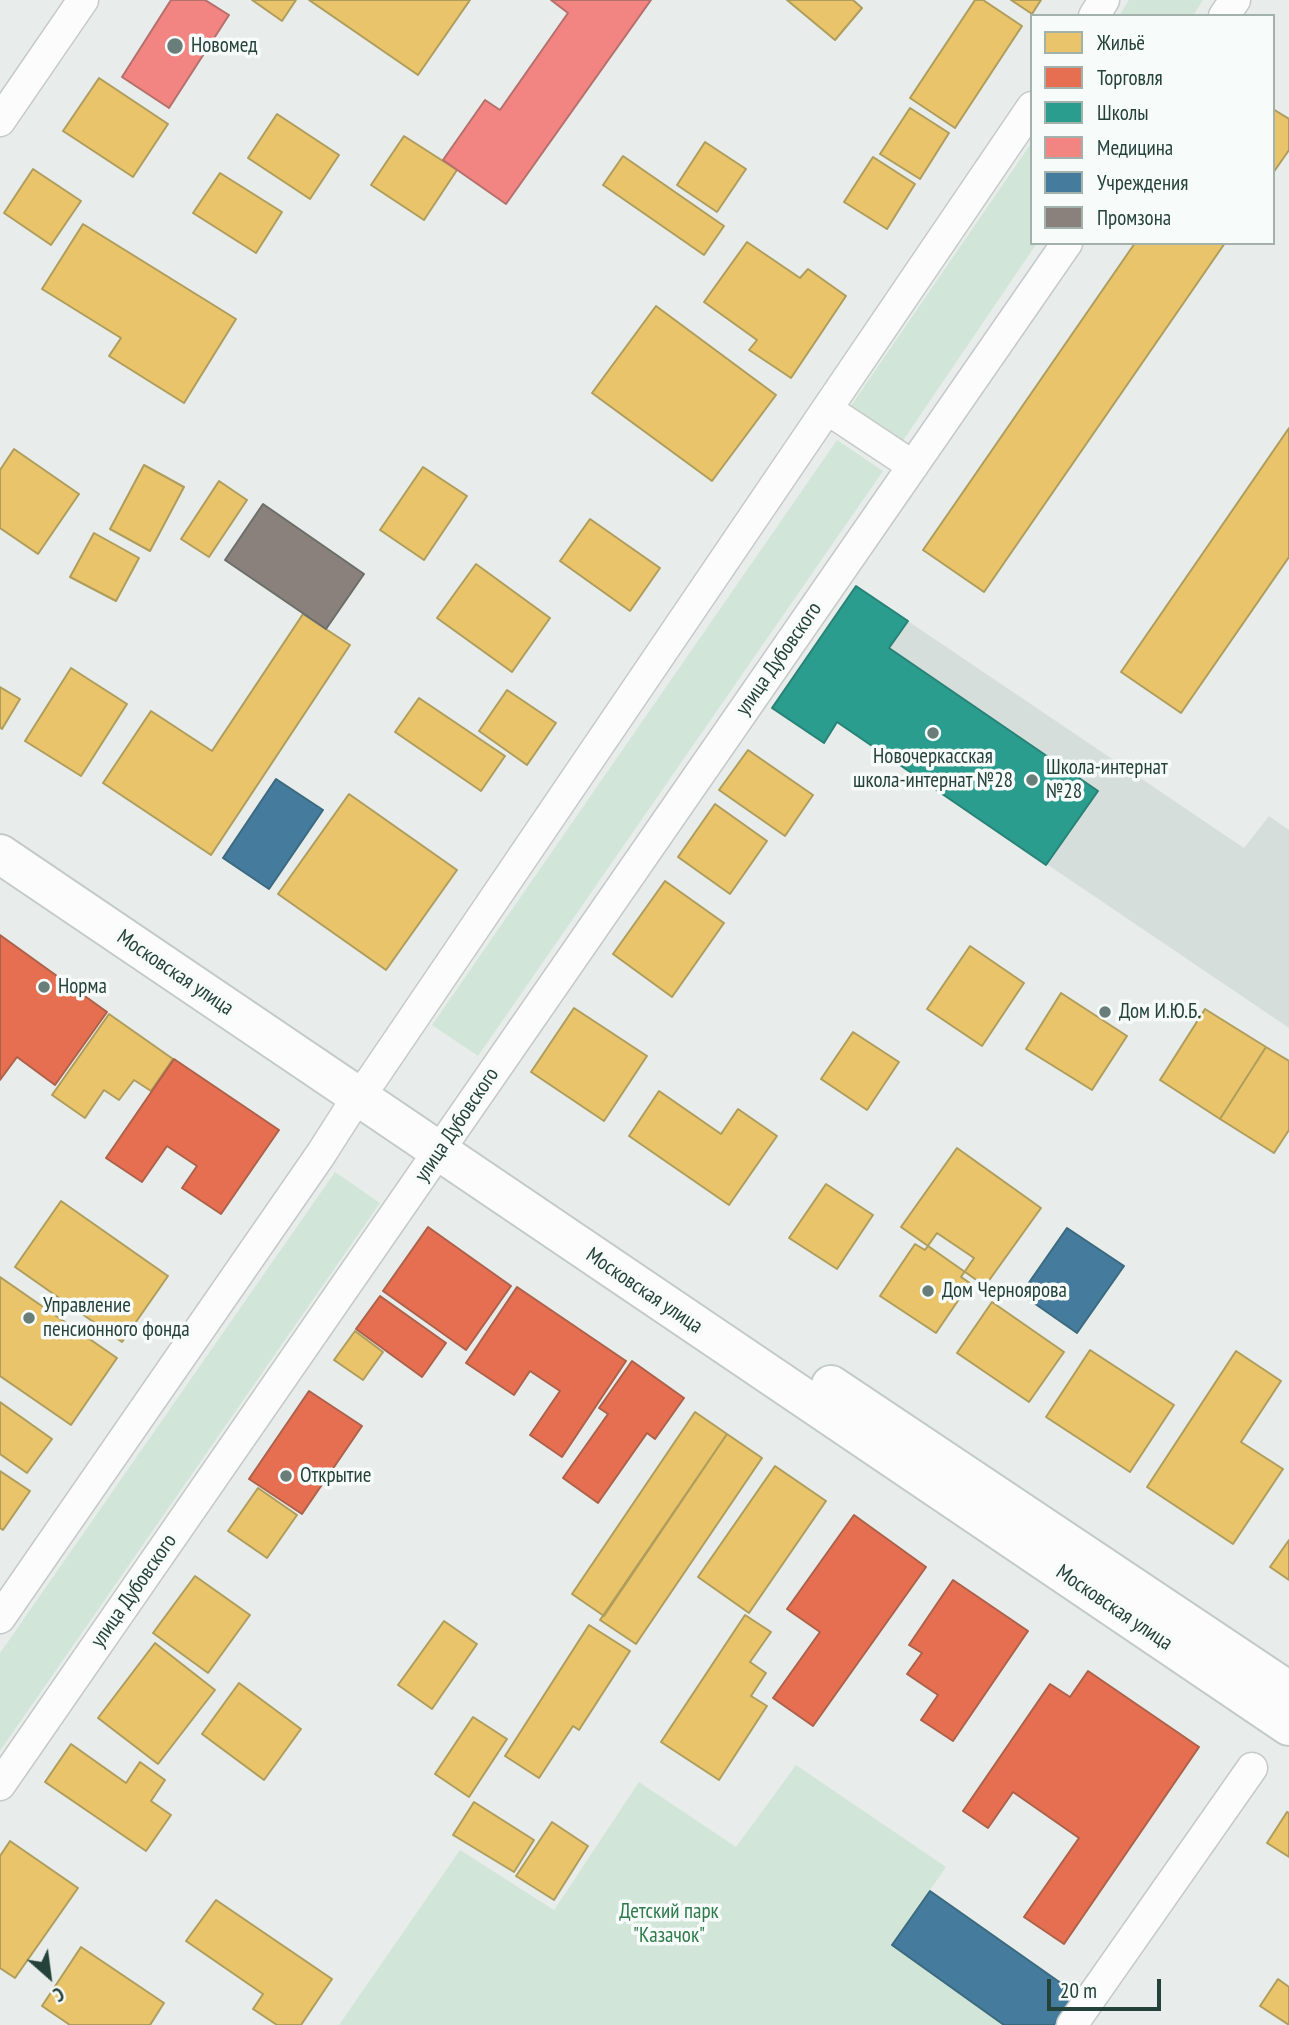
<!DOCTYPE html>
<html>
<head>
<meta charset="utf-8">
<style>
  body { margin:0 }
  #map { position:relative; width:1289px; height:2025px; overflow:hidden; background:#e8edeb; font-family:"PT Sans Narrow",sans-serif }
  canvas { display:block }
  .legend { position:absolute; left:1030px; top:14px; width:245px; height:231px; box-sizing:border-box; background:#f7fbf9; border:2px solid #a3b1ad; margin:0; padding:9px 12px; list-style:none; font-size:21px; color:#24423a }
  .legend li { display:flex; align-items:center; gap:14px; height:35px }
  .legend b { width:35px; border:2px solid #a3b1ad }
  .north { position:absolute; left:14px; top:1941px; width:70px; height:70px; -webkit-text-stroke:5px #f7fbf9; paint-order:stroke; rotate:152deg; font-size:19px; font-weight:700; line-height:28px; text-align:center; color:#24423a }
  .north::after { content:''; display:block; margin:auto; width:24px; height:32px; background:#24423a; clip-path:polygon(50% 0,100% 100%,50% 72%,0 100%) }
  .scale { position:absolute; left:1047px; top:1979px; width:114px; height:32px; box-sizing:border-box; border:4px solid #24423a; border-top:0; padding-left:9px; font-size:21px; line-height:24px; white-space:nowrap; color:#24423a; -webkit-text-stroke:5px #f7fbf9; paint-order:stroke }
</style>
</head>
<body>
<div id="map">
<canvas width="1289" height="2025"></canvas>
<ul class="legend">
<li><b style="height:19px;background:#e9c46a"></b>Жильё</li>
<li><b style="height:19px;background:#e76f51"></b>Торговля</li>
<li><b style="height:19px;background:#2a9d8f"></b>Школы</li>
<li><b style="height:19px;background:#f28482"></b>Медицина</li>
<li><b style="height:19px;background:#457b9d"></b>Учреждения</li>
<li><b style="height:19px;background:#8a817c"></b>Промзона</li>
</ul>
<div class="north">С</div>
<div class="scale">20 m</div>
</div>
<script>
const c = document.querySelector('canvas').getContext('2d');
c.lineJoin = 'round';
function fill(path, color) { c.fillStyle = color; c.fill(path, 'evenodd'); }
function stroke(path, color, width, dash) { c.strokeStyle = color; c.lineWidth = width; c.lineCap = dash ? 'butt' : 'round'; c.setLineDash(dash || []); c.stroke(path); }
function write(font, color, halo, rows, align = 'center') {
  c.font = font + ' "PT Sans Narrow",sans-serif'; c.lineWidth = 7; c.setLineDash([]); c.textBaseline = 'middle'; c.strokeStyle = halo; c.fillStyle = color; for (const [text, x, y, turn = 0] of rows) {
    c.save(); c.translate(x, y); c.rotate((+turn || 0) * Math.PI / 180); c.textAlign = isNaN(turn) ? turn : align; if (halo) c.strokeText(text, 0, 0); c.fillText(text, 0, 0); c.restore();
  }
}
fill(new Path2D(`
  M 856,586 L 1244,848 L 1269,816 L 1289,830 L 1289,1028 L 838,723 L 824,743 L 772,708 Z`), '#d6dedb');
fill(new Path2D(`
  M 1129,0 L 1203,0 L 1193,16 L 1119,16 Z
  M 1032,142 L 1032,243 L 1037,243 L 900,445 L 848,410 Z
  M 837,440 L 883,471 L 478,1056 L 432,1025 Z
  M 335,1172 L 380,1203 L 0,1751 L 0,1653 Z
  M 796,1765 L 946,1867 L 892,1945 L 1004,2025 L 339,2025 L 460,1850 L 554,1910 L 639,1782 L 736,1847 Z`), '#d1e6d8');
const homes = new Path2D(`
  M 252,0 L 296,0 L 282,21 Z
  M 309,0 L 470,0 L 418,75 Z
  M 787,0 L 853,0 L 862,8 L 835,40 Z
  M 975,0 L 983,0 L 1022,26 L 955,128 L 910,98 Z
  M 1011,0 L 1041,0 L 1032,14 Z
  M 99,78 L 168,124 L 133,177 L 63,131 Z
  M 910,108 L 949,133 L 920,179 L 880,154 Z
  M 1273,109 L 1289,119 L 1289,150 L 1273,173 Z
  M 277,114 L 339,155 L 310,199 L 248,158 Z
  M 404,136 L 457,170 L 424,220 L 371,185 Z
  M 705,142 L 746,169 L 717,212 L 677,185 Z
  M 623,156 L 724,226 L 704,255 L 603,185 Z
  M 873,157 L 915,184 L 887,229 L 844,202 Z
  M 33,169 L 81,201 L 51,245 L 4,213 Z
  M 220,173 L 282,212 L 256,253 L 193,213 Z
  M 83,224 L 236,319 L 184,403 L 109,356 L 121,338 L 42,289 Z
  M 747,242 L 800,278 L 808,269 L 846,296 L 791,378 L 749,350 L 757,340 L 704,302 Z
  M 1135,243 L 1225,243 L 984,592 L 923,550 Z
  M 656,306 L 776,395 L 712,481 L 592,393 Z
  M 1289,428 L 1289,557 L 1181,713 L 1121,672 Z
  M 14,449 L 79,494 L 38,554 L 0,528 L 0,470 Z
  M 144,465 L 184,487 L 150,551 L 110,529 Z
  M 423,467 L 467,496 L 424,560 L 380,530 Z
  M 219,481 L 247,500 L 209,557 L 181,539 Z
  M 590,519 L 660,568 L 630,611 L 560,561 Z
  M 94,533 L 139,558 L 116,601 L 70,577 Z
  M 476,564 L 550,618 L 512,672 L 437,618 Z
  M 303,614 L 350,645 L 211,855 L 103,783 L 151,711 L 212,751 Z
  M 71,668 L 127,704 L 81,776 L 25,741 Z
  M 0,687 L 20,699 L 2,729 L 0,727 Z
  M 507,690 L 556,723 L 527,765 L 479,731 Z
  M 419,698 L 505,756 L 481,791 L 395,732 Z
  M 748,750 L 813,795 L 785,836 L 719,790 Z
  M 349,794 L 457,870 L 386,970 L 278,894 Z
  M 715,804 L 767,841 L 730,894 L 678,857 Z
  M 665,881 L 724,923 L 672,997 L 613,954 Z
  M 970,946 L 1024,983 L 982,1046 L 927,1009 Z
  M 1061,993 L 1127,1036 L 1092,1090 L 1026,1049 Z
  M 574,1008 L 647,1056 L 604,1121 L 531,1072 Z
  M 1205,1009 L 1266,1047 L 1220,1119 L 1160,1080 Z
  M 109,1014 L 173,1059 L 151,1091 L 134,1080 L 119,1100 L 104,1090 L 85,1118 L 52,1095 Z
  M 853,1032 L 899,1062 L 867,1110 L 821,1079 Z
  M 1266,1047 L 1289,1061 L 1289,1130 L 1274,1153 L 1220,1119 Z
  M 659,1091 L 721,1134 L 738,1109 L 777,1136 L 729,1205 L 629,1136 Z
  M 957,1148 L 1041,1208 L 985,1286 L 901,1227 Z
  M 826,1184 L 873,1215 L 837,1269 L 789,1238 Z
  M 61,1201 L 168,1276 L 122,1342 L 15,1267 Z
  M 937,1233 L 974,1258 L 961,1277 L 970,1283 L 936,1333 L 880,1296 L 915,1244 L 925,1250 Z
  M 0,1277 L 117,1358 L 71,1425 L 0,1376 Z
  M 992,1302 L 1064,1352 L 1029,1402 L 957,1353 Z
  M 355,1331 L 383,1352 L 363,1380 L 334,1360 Z
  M 1090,1350 L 1174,1405 L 1130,1472 L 1046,1417 Z
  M 1236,1351 L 1281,1381 L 1241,1442 L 1283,1469 L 1233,1544 L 1147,1487 Z
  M 0,1402 L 52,1439 L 27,1473 L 0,1454 Z
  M 695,1412 L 727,1434 L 604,1616 L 572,1594 Z
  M 727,1434 L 762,1458 L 636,1644 L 600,1620 Z
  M 775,1466 L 826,1501 L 749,1613 L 698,1577 Z
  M 0,1471 L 30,1491 L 3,1530 L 0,1528 Z
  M 258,1488 L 297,1515 L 267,1558 L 228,1531 Z
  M 1289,1540 L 1289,1580 L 1270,1567 Z
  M 195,1576 L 250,1615 L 208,1673 L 153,1633 Z
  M 745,1615 L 771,1632 L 750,1662 L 766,1673 L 751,1696 L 767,1706 L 719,1780 L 661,1742 Z
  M 444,1621 L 477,1644 L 432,1709 L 398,1685 Z
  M 589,1625 L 630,1651 L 579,1730 L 573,1726 L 539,1778 L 505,1756 Z
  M 155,1643 L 215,1690 L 158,1764 L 98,1718 Z
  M 239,1683 L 301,1729 L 264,1780 L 202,1734 Z
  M 473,1717 L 507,1739 L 469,1797 L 435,1774 Z
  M 71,1744 L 126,1783 L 140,1762 L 165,1780 L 151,1801 L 171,1815 L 146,1851 L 45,1782 Z
  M 474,1802 L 534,1840 L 514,1872 L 453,1835 Z
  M 1287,1812 L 1289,1813 L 1289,1857 L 1267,1843 Z
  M 552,1822 L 588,1846 L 554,1900 L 516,1876 Z
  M 10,1841 L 78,1888 L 15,1978 L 0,1968 L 0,1856 Z
  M 216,1900 L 332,1979 L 301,2025 L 277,2025 L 253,2009 L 263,1994 L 186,1941 Z
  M 81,1947 L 164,2003 L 150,2025 L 70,2025 L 42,2006 Z
  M 1278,1979 L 1289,1987 L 1289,2025 L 1260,2006 Z`);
fill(homes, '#e9c46a');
stroke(homes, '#ae9d5c', 2);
const shops = new Path2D(`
  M 0,935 L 107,1012 L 55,1085 L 17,1057 L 0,1080 Z
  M 174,1059 L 279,1130 L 221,1214 L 182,1188 L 197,1166 L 167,1146 L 142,1182 L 106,1158 Z
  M 428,1227 L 511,1286 L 466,1350 L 383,1291 Z
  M 517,1287 L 626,1361 L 562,1457 L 530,1435 L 560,1391 L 530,1371 L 514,1395 L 466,1363 Z
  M 380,1296 L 446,1343 L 422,1377 L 356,1329 Z
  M 632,1361 L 684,1398 L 655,1439 L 647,1433 L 598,1503 L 563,1478 L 608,1414 L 599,1408 Z
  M 309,1391 L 362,1426 L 302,1514 L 249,1479 Z
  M 854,1515 L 926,1567 L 813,1726 L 773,1698 L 820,1632 L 787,1609 Z
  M 953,1580 L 1028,1631 L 953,1741 L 921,1720 L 938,1695 L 907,1674 L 922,1653 L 909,1645 Z
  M 1088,1671 L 1199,1747 L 1064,1944 L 1024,1917 L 1079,1838 L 1013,1792 L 988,1828 L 963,1811 L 1050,1684 L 1070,1697 Z`);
fill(shops, '#e76f51');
stroke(shops, '#ac624a', 2);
const schools = new Path2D(`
  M 856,586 L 908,621 L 889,648 L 1098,791 L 1046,865 L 837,722 L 824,743 L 772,708 Z`);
fill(schools, '#2a9d8f');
stroke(schools, '#288276', 2);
const health = new Path2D(`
  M 171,0 L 205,0 L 229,15 L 169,108 L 122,77 Z
  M 551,0 L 651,0 L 506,204 L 443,160 L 485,100 L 500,110 L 568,13 Z`);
fill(health, '#f28482');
stroke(health, '#b4706c', 2);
const public = new Path2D(`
  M 276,779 L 323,810 L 269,889 L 223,858 Z
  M 1067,1228 L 1124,1266 L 1077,1333 L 1021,1294 Z
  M 930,1891 L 1075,1993 L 1054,2025 L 1004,2025 L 892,1945 Z`);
fill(public, '#457b9d');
stroke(public, '#3b6a7f', 2);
const industry = new Path2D(`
  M 263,504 L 364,574 L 326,629 L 225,560 Z`);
fill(industry, '#8a817c');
stroke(industry, '#6b6e68', 2);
const street = new Path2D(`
  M 1094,16 L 1104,0
  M 1224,16 L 1235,0
  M 0,121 L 83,0
  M 827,409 L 913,466
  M 0,1618 L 321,1154 L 358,1096 L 372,1079 L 1032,107
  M 0,1785 L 1067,243
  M 1072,2025 L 1252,1768`);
const secondary = new Path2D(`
  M 0,854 L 1289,1726
  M 831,1385 L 1289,1691`);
stroke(street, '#c5cac8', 33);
stroke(secondary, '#c3cbc8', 42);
stroke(street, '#fcfcfc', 30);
stroke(secondary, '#fcfcfc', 38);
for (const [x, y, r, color] of [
  [175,46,9,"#697e78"],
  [933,733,7,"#697e78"],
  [1032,780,7,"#697e78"],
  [44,987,7,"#697e78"],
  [1105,1012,7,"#697e78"],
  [928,1291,7,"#697e78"],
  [29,1318,7,"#697e78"],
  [286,1476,7,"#697e78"]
]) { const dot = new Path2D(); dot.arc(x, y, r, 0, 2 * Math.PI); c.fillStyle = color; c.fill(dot); stroke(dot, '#f7fbf9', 2.5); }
write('21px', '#24423a', '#f7fbf9', [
  ["Новомед",191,46],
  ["Новочеркасская",933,757,"center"],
  ["школа-интернат №28",933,781,"center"],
  ["Школа-интернат",1046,768],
  ["№28",1046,792],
  ["Норма",58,987],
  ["Дом И.Ю.Б.",1119,1012],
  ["Дом Черноярова",942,1291],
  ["Управление",43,1306],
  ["пенсионного фонда",43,1330],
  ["Открытие",300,1476]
], 'left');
write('21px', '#24423a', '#f7fbf9', [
  ["улица Дубовского",779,659,-55],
  ["Московская улица",175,973,34],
  ["улица Дубовского",457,1125,-56],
  ["Московская улица",644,1291,34],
  ["улица Дубовского",134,1591,-55],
  ["Московская улица",1114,1608,34]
]);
write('21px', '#2d7a4b', '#f7fbf9', [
  ["Детский парк",669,1912],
  ["\"Казачок\"",669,1936]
]);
</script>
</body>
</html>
